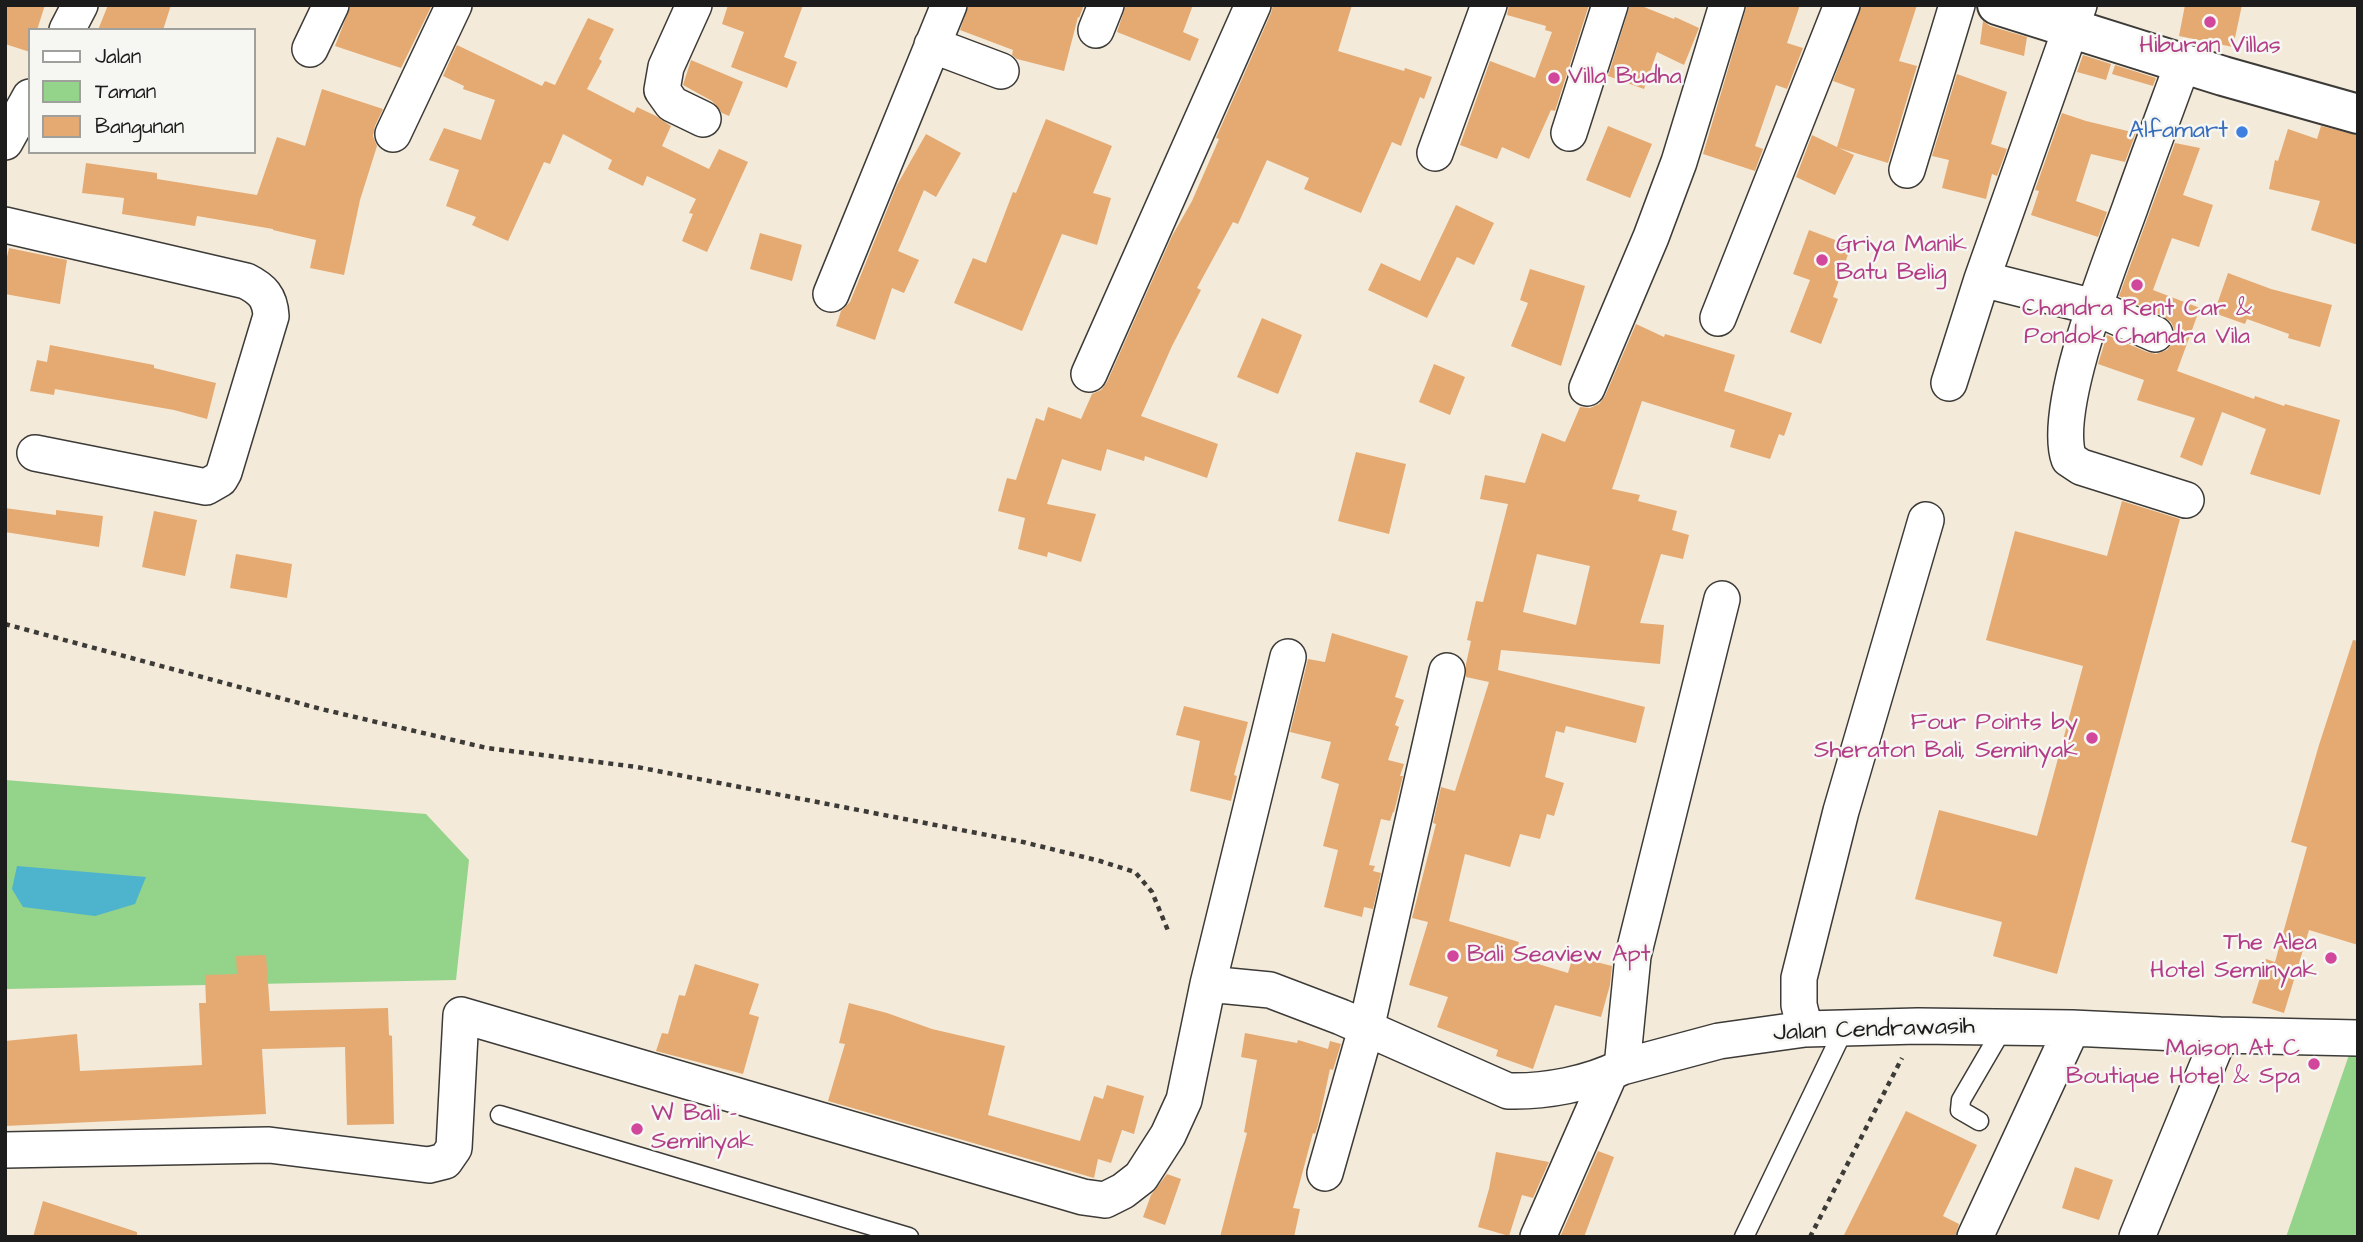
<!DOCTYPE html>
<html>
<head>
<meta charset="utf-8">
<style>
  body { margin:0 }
  #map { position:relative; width:2363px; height:1242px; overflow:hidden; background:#f4ead9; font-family:"Architects Daughter",sans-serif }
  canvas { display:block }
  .frame { position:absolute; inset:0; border:7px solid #1c1c1c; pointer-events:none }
  .legend { position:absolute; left:28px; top:28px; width:228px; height:126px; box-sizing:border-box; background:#f6f6f2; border:2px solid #9f9f9c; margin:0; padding:9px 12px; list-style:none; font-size:21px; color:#1c1c1c }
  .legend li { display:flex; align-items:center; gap:14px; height:35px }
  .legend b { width:35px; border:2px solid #9f9f9c }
</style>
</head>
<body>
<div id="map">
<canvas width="2363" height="1242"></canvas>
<div class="frame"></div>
<ul class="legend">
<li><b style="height:9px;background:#fff"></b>Jalan</li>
<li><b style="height:19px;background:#93d38a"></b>Taman</li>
<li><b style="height:19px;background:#e4aa72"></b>Bangunan</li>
</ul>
</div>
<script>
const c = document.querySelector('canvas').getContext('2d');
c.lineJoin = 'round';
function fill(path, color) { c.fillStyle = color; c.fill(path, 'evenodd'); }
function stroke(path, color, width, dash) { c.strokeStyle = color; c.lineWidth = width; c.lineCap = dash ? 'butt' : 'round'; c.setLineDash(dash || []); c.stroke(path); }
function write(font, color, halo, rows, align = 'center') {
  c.font = font + ' "Architects Daughter",sans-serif'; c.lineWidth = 5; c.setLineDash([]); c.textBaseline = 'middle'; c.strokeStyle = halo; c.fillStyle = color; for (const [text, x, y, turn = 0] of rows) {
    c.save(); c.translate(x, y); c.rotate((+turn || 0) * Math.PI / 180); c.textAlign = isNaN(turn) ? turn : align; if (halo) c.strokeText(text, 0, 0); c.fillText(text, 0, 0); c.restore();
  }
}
fill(new Path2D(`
  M 5,780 L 426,814 L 469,860 L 456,980 L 5,989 Z
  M 2358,1029 L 2358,1237 L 2286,1237 Z`), '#93d38a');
fill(new Path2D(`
  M 17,866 L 146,877 L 135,904 L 95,916 L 23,907 L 12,889 Z`), '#4eb4cd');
fill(new Path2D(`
  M 5,5 L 45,5 L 37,30 L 30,30 L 30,52 L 5,44 Z
  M 108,5 L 171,5 L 163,30 L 98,30 Z
  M 351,5 L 432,5 L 401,68 L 335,46 Z
  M 728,5 L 803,5 L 784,57 L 797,62 L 787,88 L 731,67 L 744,32 L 722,24 Z
  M 969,5 L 1084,5 L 1079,18 L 1078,17 L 1064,71 L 1017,59 L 1012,55 L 1013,50 L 960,30 Z
  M 1126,5 L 1193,5 L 1183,32 L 1199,39 L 1190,61 L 1117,32 Z
  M 1273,5 L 1352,5 L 1338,51 L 1404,71 L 1405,68 L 1432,77 L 1424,99 L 1420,97 L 1401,146 L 1392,142 L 1361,213 L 1304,189 L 1309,178 L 1267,160 L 1238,224 L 1233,222 L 1197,288 L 1201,290 L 1172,346 L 1141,416 L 1218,444 L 1207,478 L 1145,456 L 1144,461 L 1107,449 L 1101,471 L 1062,459 L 1047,504 L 1096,514 L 1081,562 L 1048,552 L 1047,557 L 1018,549 L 1025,518 L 998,511 L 1007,478 L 1016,480 L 1036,418 L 1044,421 L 1048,407 L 1081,419 L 1092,394 L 1101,390 L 1107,382 L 1172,236 L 1192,201 L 1219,139 L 1216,138 L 1271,13 Z
  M 1509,5 L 1589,5 L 1555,111 L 1551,110 L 1529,159 L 1502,147 L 1497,159 L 1460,145 L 1490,61 L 1535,78 L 1552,32 L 1545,30 L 1546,26 L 1507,15 Z
  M 1630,5 L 1639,5 L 1674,19 L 1675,17 L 1699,28 L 1684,65 L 1657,52 L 1644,89 L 1608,76 Z
  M 1747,5 L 1800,5 L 1787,43 L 1803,48 L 1787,89 L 1776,85 L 1755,146 L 1763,149 L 1755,171 L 1703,154 Z
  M 1862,5 L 1917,5 L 1899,61 L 1917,66 L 1888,163 L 1839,148 L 1854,155 L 1835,195 L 1796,177 L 1812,135 L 1837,147 L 1855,89 L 1833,81 Z
  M 2185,5 L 2242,5 L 2233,47 L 2179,36 Z
  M 588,18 L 614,29 L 599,59 L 602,61 L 587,89 L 634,113 L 637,107 L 656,116 L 671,126 L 662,146 L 709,169 L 719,149 L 748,162 L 707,252 L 682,241 L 693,214 L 689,213 L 696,199 L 647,176 L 643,186 L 608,169 L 612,160 L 563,134 L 550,164 L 544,162 L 508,241 L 472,225 L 476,217 L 446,206 L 459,170 L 429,160 L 444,128 L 481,140 L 495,100 L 463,89 L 464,86 L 443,76 L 457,45 L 542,86 L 545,81 L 555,85 Z
  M 1983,21 L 1990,26 L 2027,37 L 2024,56 L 1980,44 Z
  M 2083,55 L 2111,64 L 2106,80 L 2077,72 Z
  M 691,60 L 743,82 L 729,116 L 722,113 L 712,101 L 683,85 Z
  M 2115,65 L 2156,78 L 2153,86 L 2112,74 Z
  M 1957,74 L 2007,92 L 1991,144 L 2007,149 L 1997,176 L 1992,174 L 1986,199 L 1942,188 L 1949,160 L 1932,156 Z
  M 322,89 L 383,109 L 375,126 L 373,136 L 377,146 L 360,200 L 344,275 L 310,268 L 316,240 L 273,230 L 273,229 L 197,216 L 195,226 L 122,214 L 124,198 L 82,193 L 86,163 L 157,173 L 157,179 L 257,195 L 277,137 L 305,146 Z
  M 2062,113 L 2086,121 L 2136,133 L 2125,162 L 2091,154 L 2076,201 L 2107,212 L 2098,237 L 2031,215 L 2039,191 L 2035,190 Z
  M 1046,119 L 1112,146 L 1093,193 L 1111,198 L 1097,245 L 1062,234 L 1022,331 L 954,303 L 973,258 L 986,263 L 1013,192 L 1016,193 Z
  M 1608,126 L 1652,144 L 1630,198 L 1586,180 Z
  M 2321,126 L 2358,135 L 2358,245 L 2311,230 L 2320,201 L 2269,189 L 2275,160 L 2278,161 L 2288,129 L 2317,139 Z
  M 926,134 L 961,153 L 936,197 L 924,190 L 898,251 L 919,260 L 904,293 L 892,288 L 875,340 L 836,326 L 841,311 L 850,302 L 897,185 Z
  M 2175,143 L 2200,148 L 2183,195 L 2213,205 L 2199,247 L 2172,238 L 2153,290 L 2200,308 L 2177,371 L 2254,399 L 2255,396 L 2284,406 L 2285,404 L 2340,420 L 2320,495 L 2250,474 L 2266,429 L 2222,412 L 2202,466 L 2180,457 L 2195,418 L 2137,400 L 2144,380 L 2098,364 L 2107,335 L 2147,352 L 2156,354 L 2167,350 L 2174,341 L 2175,331 L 2171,322 L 2163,316 L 2119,296 Z
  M 1456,205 L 1494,223 L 1474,265 L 1457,257 L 1427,318 L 1368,290 L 1381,263 L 1420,281 Z
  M 1809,230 L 1851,246 L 1833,297 L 1838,299 L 1821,344 L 1790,332 L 1810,280 L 1793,274 Z
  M 760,233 L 802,245 L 792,281 L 750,269 Z
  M 9,248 L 67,260 L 60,304 L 5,294 L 5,266 Z
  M 1530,269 L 1585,286 L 1561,366 L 1511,346 L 1528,303 L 1520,300 Z
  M 2228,273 L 2271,289 L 2332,305 L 2320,347 L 2288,338 L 2289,334 L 2247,319 L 2245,324 L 2214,313 Z
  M 1262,318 L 1302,335 L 1278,394 L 1237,377 Z
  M 1636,324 L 1664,337 L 1665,334 L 1735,355 L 1724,391 L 1792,413 L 1784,436 L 1779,434 L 1770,459 L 1730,447 L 1735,430 L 1642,401 L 1612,489 L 1640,495 L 1638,501 L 1677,511 L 1672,530 L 1689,535 L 1683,559 L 1661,554 L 1640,623 L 1664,625 L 1660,664 L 1501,650 L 1498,670 L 1645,707 L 1636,743 L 1566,726 L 1564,733 L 1556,731 L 1545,777 L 1564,783 L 1554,816 L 1547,814 L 1540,839 L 1520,834 L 1510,867 L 1465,854 L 1449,921 L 1519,942 L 1515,957 L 1568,973 L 1573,956 L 1612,966 L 1610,985 L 1601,1017 L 1555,1005 L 1533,1069 L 1496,1056 L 1498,1050 L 1437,1027 L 1448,997 L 1409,985 L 1428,922 L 1412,918 L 1436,824 L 1433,823 L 1441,787 L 1455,791 L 1489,682 L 1466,677 L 1466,664 L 1471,641 L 1467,640 L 1476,601 L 1483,602 L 1508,504 L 1480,499 L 1485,475 L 1525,483 L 1542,433 L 1565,442 L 1580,407 L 1590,408 L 1599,404 L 1605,396 ZM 1537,554 L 1590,566 L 1576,625 L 1523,612 Z
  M 50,345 L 154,365 L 154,368 L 216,383 L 207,419 L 174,410 L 55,389 L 54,395 L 30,391 L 37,360 L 47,362 Z
  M 1434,364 L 1465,377 L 1450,415 L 1419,402 Z
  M 1356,452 L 1406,464 L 1389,534 L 1338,521 Z
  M 2122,501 L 2180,519 L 2057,974 L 1993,956 L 2002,922 L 1915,899 L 1939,810 L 2037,836 L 2083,666 L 1986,640 L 2015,531 L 2107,556 Z
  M 5,508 L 56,515 L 56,510 L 103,516 L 99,547 L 5,532 Z
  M 154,511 L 197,520 L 185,576 L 142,567 Z
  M 236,554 L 292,564 L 287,598 L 230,588 Z
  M 1332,633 L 1408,656 L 1395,697 L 1404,700 L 1395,725 L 1399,727 L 1388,760 L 1404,764 L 1400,776 L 1403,776 L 1394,812 L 1393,812 L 1390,821 L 1381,819 L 1369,865 L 1375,866 L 1373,871 L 1381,873 L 1373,909 L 1364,907 L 1362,917 L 1324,907 L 1338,850 L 1323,846 L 1339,784 L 1321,778 L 1331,742 L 1290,732 L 1308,659 L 1325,662 Z
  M 2353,640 L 2358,641 L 2358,945 L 2309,930 L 2284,1013 L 2252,1003 L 2266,959 L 2275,962 L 2307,847 L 2291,842 L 2319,745 Z
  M 1184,706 L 1248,722 L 1234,775 L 1237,776 L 1231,801 L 1190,791 L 1200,741 L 1176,735 Z
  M 266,955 L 270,1011 L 388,1008 L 389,1035 L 392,1036 L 394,1124 L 347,1125 L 345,1047 L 262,1049 L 266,1114 L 5,1126 L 5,1041 L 77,1034 L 80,1071 L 202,1065 L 199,1003 L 206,1003 L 205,975 L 237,974 L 236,956 Z
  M 695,964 L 759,984 L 749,1014 L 759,1017 L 743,1074 L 656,1051 L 662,1033 L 668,1034 L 679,995 L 685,996 Z
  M 849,1003 L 887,1013 L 932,1029 L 1005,1046 L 988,1115 L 1080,1141 L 1094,1096 L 1103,1099 L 1107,1085 L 1144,1096 L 1134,1134 L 1122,1130 L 1111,1163 L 1098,1159 L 1094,1178 L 828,1101 L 845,1044 L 839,1043 Z
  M 1245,1033 L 1297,1043 L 1298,1040 L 1328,1049 L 1330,1041 L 1341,1044 L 1333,1070 L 1330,1069 L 1318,1125 L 1315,1134 L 1313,1133 L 1293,1208 L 1300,1209 L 1294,1237 L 1220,1237 L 1247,1133 L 1244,1132 L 1257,1060 L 1241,1057 Z
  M 1906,1111 L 1977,1145 L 1943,1216 L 1959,1224 L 1955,1237 L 1843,1237 Z
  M 1598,1151 L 1614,1157 L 1584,1237 L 1560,1237 Z
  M 1496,1152 L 1549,1162 L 1533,1198 L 1522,1195 L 1509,1236 L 1478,1227 L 1489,1189 Z
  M 2075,1167 L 2113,1180 L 2099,1220 L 2062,1208 Z
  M 1167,1174 L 1181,1179 L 1165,1225 L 1143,1217 L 1151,1195 Z
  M 43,1201 L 137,1232 L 137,1237 L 33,1237 Z`), '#e4aa72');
const service = new Path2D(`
  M 500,1115 L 909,1237
  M 1979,1121 L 1960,1110 L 1961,1100 L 2003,1028
  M 1744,1237 L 1844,1029`);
const minor = new Path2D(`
  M 694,5 L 666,67 L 662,90 L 672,104 L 703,119
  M 67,30 L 80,5
  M 1096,30 L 1106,5
  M 932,45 L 1001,71
  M 310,49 L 331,5
  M 2183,63 C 2165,112 2147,160 2130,208 C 2111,261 2051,408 2069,459 L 2081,467 L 2186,500
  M 1569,133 L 1610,5
  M 393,134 L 454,5
  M 5,142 L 30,97
  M 1435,153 L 1489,5
  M 1907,170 L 1957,5
  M 5,225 L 246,281 C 262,289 270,297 271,316 L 224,472 L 220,479 L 206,487 L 35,453
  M 1982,279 L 2094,307 L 2155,334
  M 831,294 L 949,5
  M 1718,318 L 1842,5
  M 1089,374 L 1253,5
  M 1949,383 L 1982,279 L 2079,5
  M 1587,388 L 1651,237 L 1679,162 L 1727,5
  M 1208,984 L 1270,990 L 1341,1017 L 1508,1091 C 1545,1092 1589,1084 1622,1067 L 1719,1041 L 1805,1029 L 1918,1026 L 2072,1028 L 2220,1035 L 2358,1038
  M 1805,1029 L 1799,1005 L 1799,978 L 1841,811 L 1926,520
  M 1622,1067 L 1633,956 L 1722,599
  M 5,1150 L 269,1145 L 429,1165 L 445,1161 L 454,1148 L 461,1015 L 1083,1197 L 1105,1200 L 1123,1191 L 1141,1177 L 1168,1135 L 1184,1100 L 1208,984 L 1288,657
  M 1325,1173 L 1366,1029 L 1447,671
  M 1538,1237 L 1610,1073
  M 1975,1237 L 2072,1028
  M 2137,1237 L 2220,1035`);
const tertiary = new Path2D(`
  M 1997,5 L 2223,76 L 2358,114`);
stroke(service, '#3c3b38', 21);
stroke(minor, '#3c3b38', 38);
stroke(tertiary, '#3c3b38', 42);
stroke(new Path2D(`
  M 5,624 L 321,709 L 487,748 L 637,767 L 1023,842 L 1100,861 L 1135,872 L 1152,892 L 1169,933
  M 1810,1237 L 1902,1058`), '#3c3b38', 4.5, [5, 5]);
stroke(service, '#fff', 18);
stroke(minor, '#fff', 35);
stroke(tertiary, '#fff', 38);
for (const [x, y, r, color] of [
  [2210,22,7,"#d1479c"],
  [1554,78,7,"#d1479c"],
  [2242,132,7,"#3f7fe0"],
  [1822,260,7,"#d1479c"],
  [2137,285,7,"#d1479c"],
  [2092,738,7,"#d1479c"],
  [1453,956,7,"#d1479c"],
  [2331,958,7,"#d1479c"],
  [2314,1064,7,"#d1479c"],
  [637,1129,7,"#d1479c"]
]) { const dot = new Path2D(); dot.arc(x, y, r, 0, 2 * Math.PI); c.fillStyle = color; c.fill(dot); stroke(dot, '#f6f6f2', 2.5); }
write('24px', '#b23c85', '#f6f6f2', [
  ["Hiburan Villas",2210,47,"center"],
  ["Villa Budha",1568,78],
  ["Griya Manik",1836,246],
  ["Batu Belig",1836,274],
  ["Chandra Rent Car &",2137,310,"center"],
  ["Pondok Chandra Vila",2137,338,"center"],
  ["Four Points by",2078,724,"right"],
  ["Sheraton Bali, Seminyak",2078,752,"right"],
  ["The Alea",2317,944,"right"],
  ["Hotel Seminyak",2317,972,"right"],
  ["Bali Seaview Apt",1467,956],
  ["Maison At C",2300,1050,"right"],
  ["Boutique Hotel & Spa",2300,1078,"right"],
  ["W Bali -",651,1115],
  ["Seminyak",651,1143]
], 'left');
write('24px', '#366cbe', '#f6f6f2', [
  ["Alfamart",2228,132]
], 'right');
write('24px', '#1c1c1c', '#f6f6f2', [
  ["Jalan Cendrawasih",1874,1031,-2]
]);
</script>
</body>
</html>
